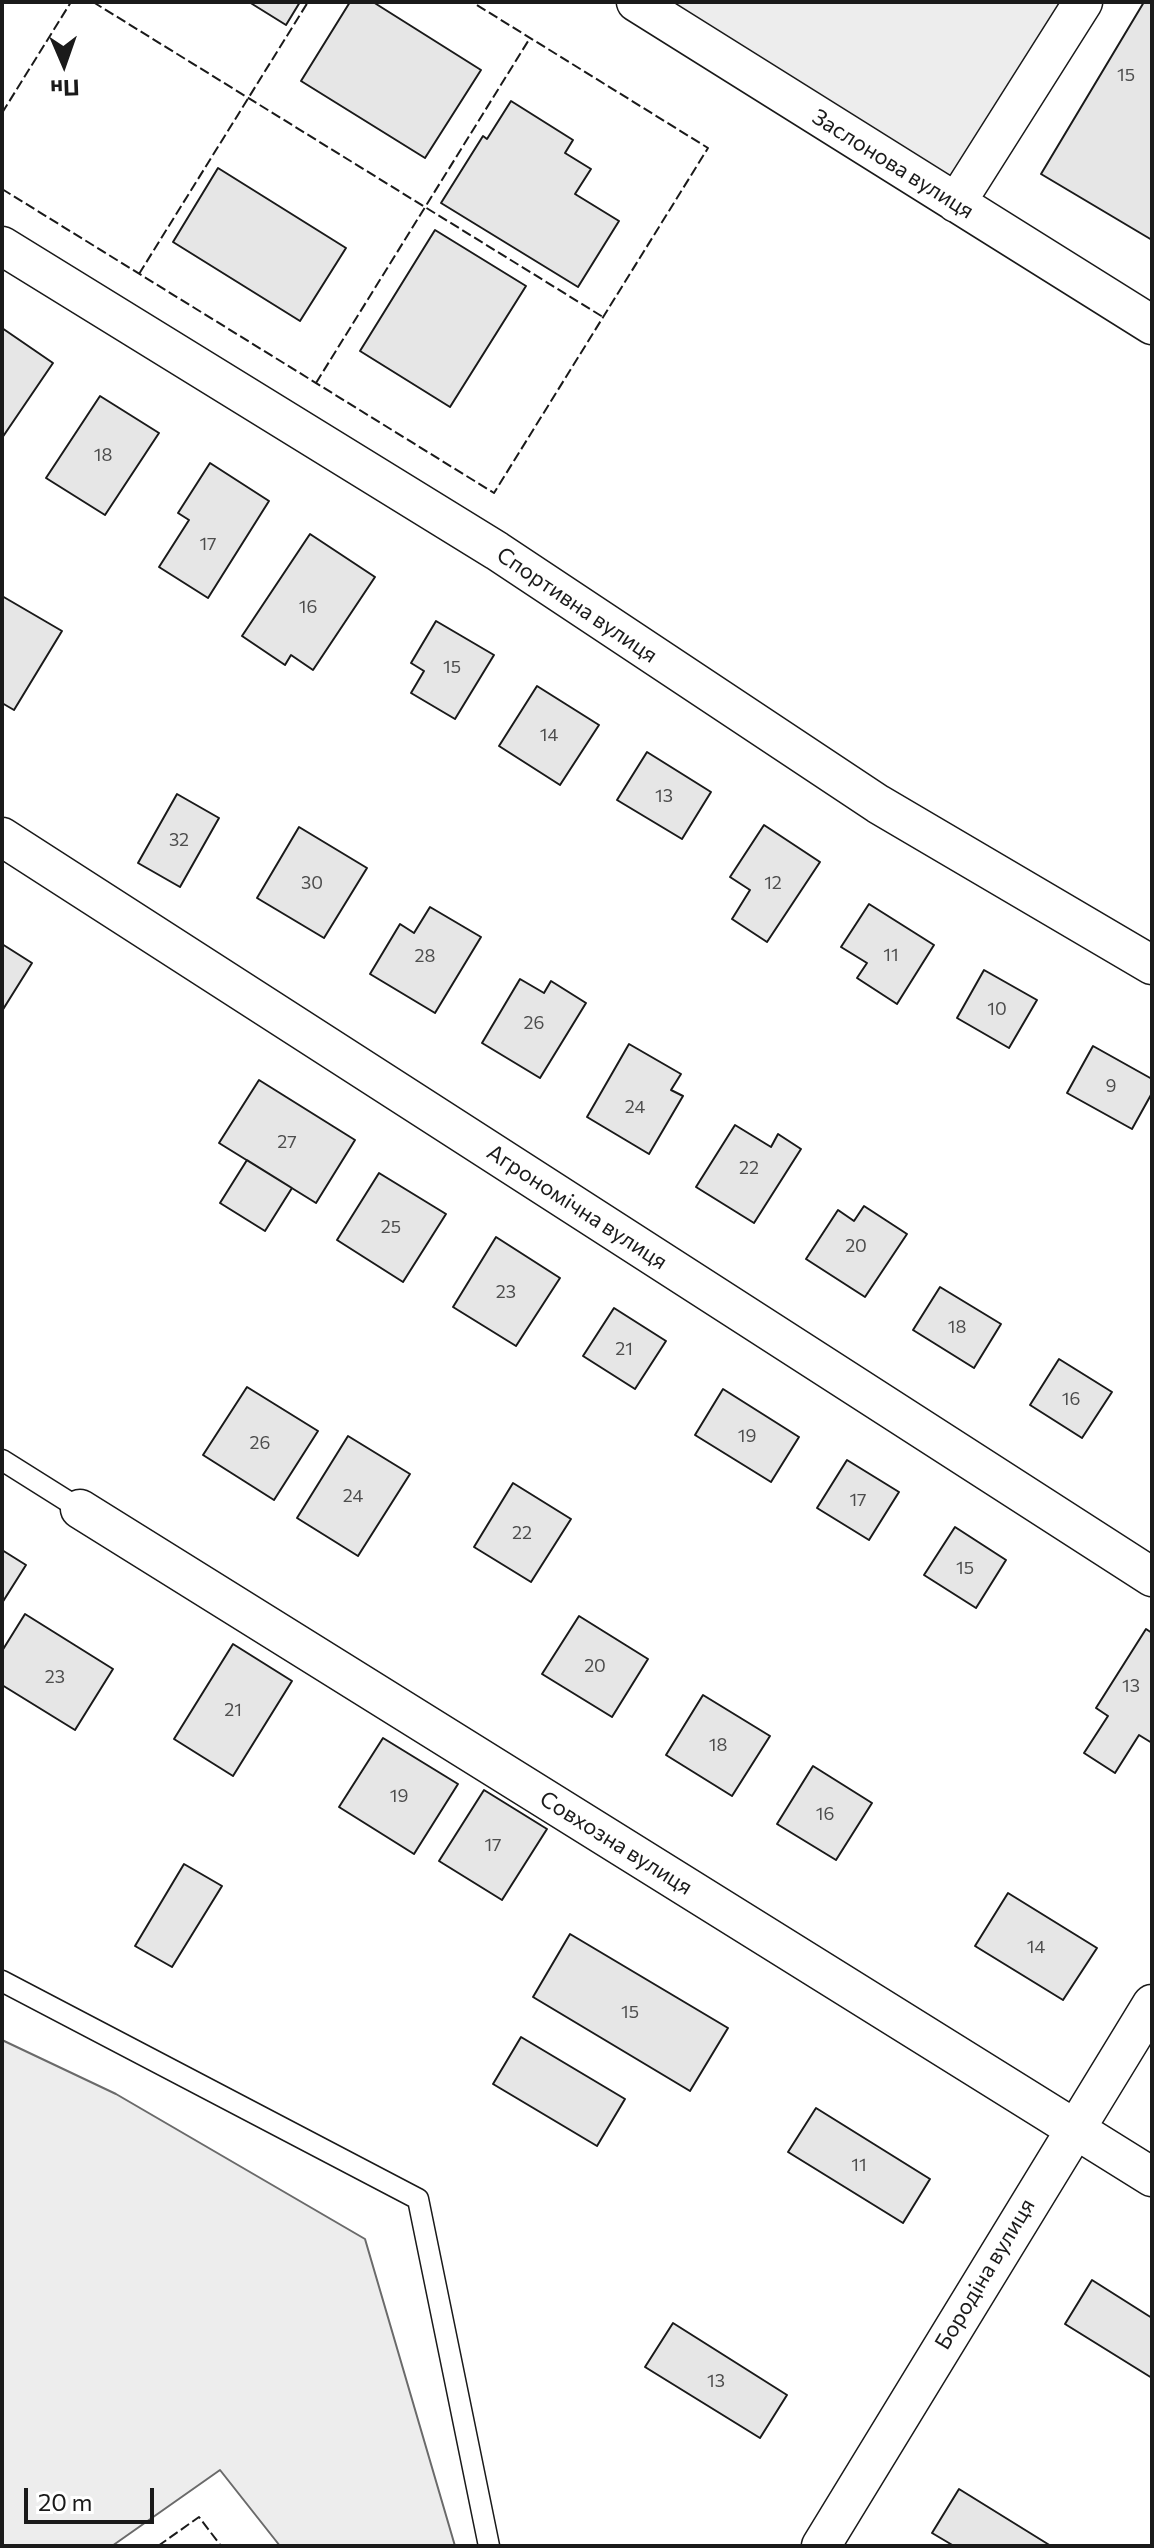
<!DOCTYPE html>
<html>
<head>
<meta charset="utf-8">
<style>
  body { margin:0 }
  #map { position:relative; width:1154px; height:2548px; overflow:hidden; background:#fff; font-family:Commissioner,sans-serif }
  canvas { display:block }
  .frame { position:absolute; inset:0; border:4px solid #1a1a1a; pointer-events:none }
  .north { position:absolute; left:24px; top:24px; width:80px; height:80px; -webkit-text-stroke:6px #fff; paint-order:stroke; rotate:178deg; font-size:22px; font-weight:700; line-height:32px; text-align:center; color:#1a1a1a }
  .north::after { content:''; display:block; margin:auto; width:28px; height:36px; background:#1a1a1a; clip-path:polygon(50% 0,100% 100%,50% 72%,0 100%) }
  .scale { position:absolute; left:24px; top:2488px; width:130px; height:36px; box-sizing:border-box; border:4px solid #1a1a1a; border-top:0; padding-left:10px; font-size:24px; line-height:28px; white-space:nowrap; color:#1a1a1a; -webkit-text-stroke:6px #fff; paint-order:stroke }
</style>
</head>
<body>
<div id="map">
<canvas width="1154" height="2548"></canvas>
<div class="frame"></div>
<div class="north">Пн</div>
<div class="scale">20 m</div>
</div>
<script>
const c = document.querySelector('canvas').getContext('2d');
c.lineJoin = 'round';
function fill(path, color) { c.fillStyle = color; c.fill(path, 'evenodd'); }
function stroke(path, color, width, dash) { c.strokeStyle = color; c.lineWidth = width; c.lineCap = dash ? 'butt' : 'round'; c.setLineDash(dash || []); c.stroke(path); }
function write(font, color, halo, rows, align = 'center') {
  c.font = font + ' Commissioner,sans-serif'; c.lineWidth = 6; c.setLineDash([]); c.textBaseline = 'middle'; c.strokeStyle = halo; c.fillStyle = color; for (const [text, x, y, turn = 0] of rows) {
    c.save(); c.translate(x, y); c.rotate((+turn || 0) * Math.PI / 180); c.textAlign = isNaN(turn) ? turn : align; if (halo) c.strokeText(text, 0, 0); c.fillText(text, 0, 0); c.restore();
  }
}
const built = new Path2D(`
  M 636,2 L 1083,2 L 956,203 Z
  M 2,2040 L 116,2094 L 365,2239 L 455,2546 L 280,2546 L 220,2470 L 112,2546 L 2,2546 Z`);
fill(built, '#ededed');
stroke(built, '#6a6a6a', 2);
const building = new Path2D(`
  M 249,2 L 300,2 L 286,25 Z
  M 350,2 L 373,2 L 481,70 L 425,158 L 301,81 Z
  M 1144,2 L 1152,2 L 1152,240 L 1041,174 Z
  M 511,101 L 573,140 L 565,153 L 591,169 L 575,194 L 619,221 L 578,287 L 441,203 L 483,136 L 487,139 Z
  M 218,168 L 346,248 L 300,321 L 173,242 Z
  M 435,230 L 526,286 L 450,407 L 360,351 Z
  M 2,328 L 53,363 L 2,438 Z
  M 100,396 L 159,433 L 105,515 L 46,478 Z
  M 210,463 L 269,501 L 208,598 L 159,567 L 189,520 L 178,513 Z
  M 310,534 L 375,577 L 313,670 L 291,655 L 285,665 L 242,636 Z
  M 2,596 L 62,631 L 14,710 L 2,703 Z
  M 436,621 L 494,655 L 455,719 L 411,693 L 424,671 L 411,663 Z
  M 537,686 L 599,725 L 560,785 L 499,746 Z
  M 647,752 L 711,792 L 682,839 L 617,800 Z
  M 177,794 L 219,818 L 180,887 L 138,863 Z
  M 764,825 L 820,862 L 767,942 L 732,919 L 750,890 L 730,877 Z
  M 299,827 L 367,868 L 324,938 L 257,898 Z
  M 869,904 L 934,945 L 897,1004 L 857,978 L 867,963 L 841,947 Z
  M 430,907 L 481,937 L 435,1013 L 370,974 L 400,924 L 414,933 Z
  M 2,944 L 32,963 L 2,1011 Z
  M 984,970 L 1037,1000 L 1009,1048 L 957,1018 Z
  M 520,979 L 544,993 L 551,981 L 586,1003 L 540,1078 L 482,1043 Z
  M 629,1044 L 681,1074 L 671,1090 L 683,1096 L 649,1154 L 587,1117 Z
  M 1093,1046 L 1152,1079 L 1152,1093 L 1132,1129 L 1067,1093 Z
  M 259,1080 L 355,1140 L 316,1203 L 219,1143 Z
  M 735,1125 L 771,1147 L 778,1134 L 801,1149 L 754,1223 L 696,1187 Z
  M 247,1160 L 292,1188 L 265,1231 L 220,1203 Z
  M 379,1173 L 446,1214 L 403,1282 L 337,1240 Z
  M 864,1206 L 907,1234 L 865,1297 L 806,1259 L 838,1210 L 854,1221 Z
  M 496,1237 L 560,1278 L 516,1346 L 453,1307 Z
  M 940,1287 L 1001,1324 L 974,1368 L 913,1330 Z
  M 614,1308 L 666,1341 L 635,1389 L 583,1356 Z
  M 1059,1359 L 1112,1392 L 1082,1438 L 1030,1405 Z
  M 247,1387 L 318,1431 L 274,1500 L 203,1455 Z
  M 723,1389 L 799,1437 L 771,1482 L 695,1435 Z
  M 348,1436 L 410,1474 L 358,1556 L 297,1518 Z
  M 847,1460 L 899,1492 L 869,1540 L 817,1508 Z
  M 513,1483 L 571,1519 L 531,1582 L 474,1547 Z
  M 955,1527 L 1006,1560 L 976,1608 L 924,1575 Z
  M 2,1550 L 26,1565 L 2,1603 Z
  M 25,1614 L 113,1669 L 75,1730 L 2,1685 L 2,1651 Z
  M 579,1616 L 648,1659 L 612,1717 L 542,1674 Z
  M 1146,1629 L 1152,1633 L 1152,1743 L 1139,1735 L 1115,1773 L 1084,1753 L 1108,1716 L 1096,1708 Z
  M 233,1644 L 292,1681 L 233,1776 L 174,1739 Z
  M 703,1695 L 770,1736 L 732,1796 L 666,1755 Z
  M 383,1738 L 458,1784 L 414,1854 L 339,1807 Z
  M 813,1766 L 872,1803 L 836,1860 L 777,1824 Z
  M 484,1790 L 547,1829 L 502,1900 L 439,1861 Z
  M 184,1864 L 222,1886 L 172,1967 L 135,1946 Z
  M 1008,1893 L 1097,1948 L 1063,2000 L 975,1946 Z
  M 570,1934 L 728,2028 L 690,2091 L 533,1997 Z
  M 521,2037 L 625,2099 L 597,2146 L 493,2084 Z
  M 816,2108 L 930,2179 L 903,2223 L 788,2152 Z
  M 1092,2280 L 1152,2318 L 1152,2378 L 1065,2324 Z
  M 673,2323 L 787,2395 L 760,2438 L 645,2367 Z
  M 959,2489 L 1051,2546 L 954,2546 L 932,2533 Z`);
fill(building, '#e6e6e6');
stroke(building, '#1a1a1a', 2);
const service = new Path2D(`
  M 2,1460 L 80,1509
  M 2,1981 L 418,2199 L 489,2546`);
const minor = new Path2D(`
  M 636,2 L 1152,325
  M 956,203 L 1083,2
  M 2,246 L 497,551 L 878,804 L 1152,965
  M 2,837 L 1152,1577
  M 80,1509 L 1152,2177
  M 821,2546 L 1152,2004`);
stroke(service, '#1a1a1a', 23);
stroke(minor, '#1a1a1a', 41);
stroke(service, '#fff', 20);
stroke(minor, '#fff', 38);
stroke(new Path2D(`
  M 93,2 L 603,317
  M 2,113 L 71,2
  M 2,189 L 494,493 L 708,148 L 472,2
  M 139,274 L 308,2
  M 316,383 L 530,38
  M 158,2546 L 199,2517 L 221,2546`), '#1a1a1a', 2, [10, 4]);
write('18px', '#4d4d4d', null, [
  ["15",1126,75],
  ["18",103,455],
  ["17",208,544],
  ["16",308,607],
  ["15",452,667],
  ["14",549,735],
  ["13",664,796],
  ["32",179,840],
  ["30",312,883],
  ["12",773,883],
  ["11",891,955],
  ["28",425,956],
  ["10",997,1009],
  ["26",534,1023],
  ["9",1111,1086],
  ["24",635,1107],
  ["27",287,1142],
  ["22",749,1168],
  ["25",391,1227],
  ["20",856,1246],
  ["23",506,1292],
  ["18",957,1327],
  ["21",624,1349],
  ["16",1071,1399],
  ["19",747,1436],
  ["26",260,1443],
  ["24",353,1496],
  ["17",858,1500],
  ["22",522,1533],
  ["15",965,1568],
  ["20",595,1666],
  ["23",55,1677],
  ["13",1131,1686],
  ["21",233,1710],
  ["18",718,1745],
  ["19",399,1796],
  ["16",825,1814],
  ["17",493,1845],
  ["14",1036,1947],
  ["15",630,2012],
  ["11",859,2165],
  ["13",716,2381]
]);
write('22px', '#1a1a1a', '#fff', [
  ["Заслонова вулиця",893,164,32],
  ["Спортивна вулиця",577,605,34],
  ["Агрономічна вулиця",577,1207,33],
  ["Совхозна вулиця",616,1843,32],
  ["Бородіна вулиця",985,2274,-59]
]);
</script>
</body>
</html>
